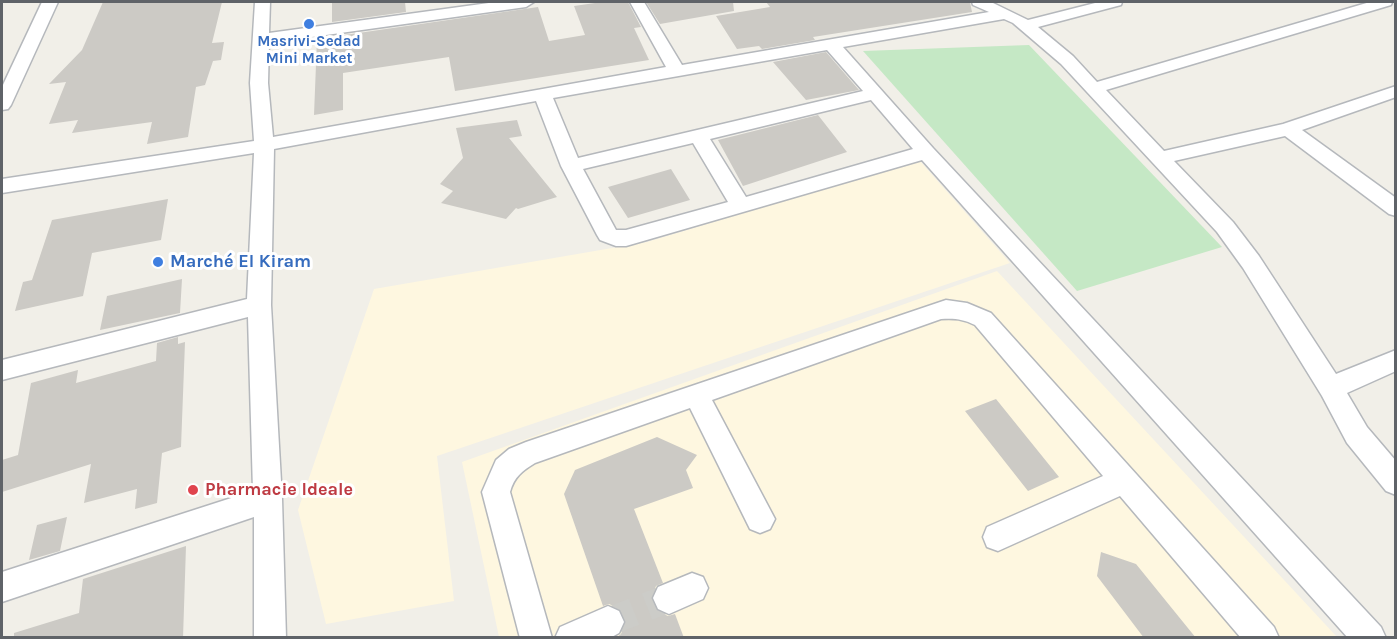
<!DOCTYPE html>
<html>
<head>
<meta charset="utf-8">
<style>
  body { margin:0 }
  #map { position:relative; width:1397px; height:639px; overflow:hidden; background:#f1efe8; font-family:Karla,sans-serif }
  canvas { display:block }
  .frame { position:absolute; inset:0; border:3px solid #5f6368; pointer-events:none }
</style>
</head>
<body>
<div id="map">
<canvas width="1397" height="639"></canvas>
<div class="frame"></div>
</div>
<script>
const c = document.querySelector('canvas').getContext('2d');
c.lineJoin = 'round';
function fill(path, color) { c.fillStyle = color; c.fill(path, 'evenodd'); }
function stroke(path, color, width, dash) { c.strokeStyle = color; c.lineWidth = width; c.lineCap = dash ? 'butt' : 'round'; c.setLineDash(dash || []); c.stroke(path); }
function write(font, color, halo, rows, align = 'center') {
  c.font = font + ' Karla,sans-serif'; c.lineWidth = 6; c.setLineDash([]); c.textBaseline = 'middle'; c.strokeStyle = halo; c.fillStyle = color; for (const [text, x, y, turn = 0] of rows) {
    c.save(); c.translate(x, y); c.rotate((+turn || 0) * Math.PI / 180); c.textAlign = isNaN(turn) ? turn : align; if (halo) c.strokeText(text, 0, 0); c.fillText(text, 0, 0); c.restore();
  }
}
fill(new Path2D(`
  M 919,160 L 1010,263 L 437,456 L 454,601 L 326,624 L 298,510 L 374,289 L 647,242 Z
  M 997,271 L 1337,637 L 499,637 L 462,462 Z`), '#fef7e0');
fill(new Path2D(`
  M 1029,45 L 1222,247 L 1077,291 L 863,51 Z`), '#c5e8c5');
fill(new Path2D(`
  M 103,2 L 222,2 L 212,43 L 224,42 L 221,60 L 213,61 L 205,85 L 196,87 L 188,137 L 147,144 L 152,122 L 72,133 L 78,120 L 49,124 L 66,82 L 49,84 L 82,50 Z
  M 332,2 L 405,2 L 406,12 L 332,22 Z
  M 602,2 L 628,2 L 641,27 L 634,28 L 649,60 L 455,91 L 449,57 L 343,73 L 343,110 L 314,115 L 317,39 L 538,7 L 549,41 L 585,35 L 574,6 Z
  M 646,2 L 733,2 L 734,11 L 660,24 Z
  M 766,2 L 970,2 L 972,12 L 813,37 L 815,40 L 762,49 L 759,46 L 737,49 L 716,16 L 770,7 Z
  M 826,52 L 859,90 L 806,100 L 773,62 Z
  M 818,115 L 847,152 L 743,186 L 718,140 Z
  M 517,120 L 522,136 L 509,138 L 557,197 L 518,209 L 516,208 L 506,219 L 441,203 L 453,191 L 440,184 L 463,158 L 456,128 Z
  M 671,169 L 690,200 L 628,218 L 608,187 Z
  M 168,199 L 161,240 L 92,253 L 83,296 L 15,311 L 23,282 L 32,280 L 52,220 Z
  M 182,279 L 180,313 L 100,330 L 107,296 Z
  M 178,337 L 178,344 L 185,342 L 181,447 L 162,453 L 157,503 L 135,509 L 137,489 L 84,503 L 91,464 L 2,492 L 2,460 L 18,455 L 31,383 L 78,370 L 76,383 L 156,361 L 157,343 Z
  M 996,399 L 1059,477 L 1028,491 L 965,411 Z
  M 657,437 L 697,455 L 686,470 L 693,488 L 634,509 L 663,583 L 656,586 L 651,599 L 657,611 L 668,616 L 675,614 L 684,638 L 616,638 L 621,634 L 626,621 L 620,609 L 609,604 L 603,606 L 564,494 L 575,470 Z
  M 67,517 L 60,551 L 29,560 L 37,525 Z
  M 186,546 L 183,638 L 14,638 L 14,633 L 79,613 L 83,579 Z
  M 1101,552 L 1136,564 L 1196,638 L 1144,638 L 1097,576 Z`), '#cccac5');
stroke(new Path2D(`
  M 608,622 L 669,598`), '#ccccc8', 28, [28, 14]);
const minor = new Path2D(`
  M 42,2 L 58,2 L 11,105 L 8,109 L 2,110 L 2,87 Z
  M 255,2 L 270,2 L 269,33 L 496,2 L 534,2 L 526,7 L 269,43 L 268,83 L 273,137 L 666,67 L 630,2 L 644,2 L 682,65 L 989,12 L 973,5 L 972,2 L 991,2 L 1028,20 L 1099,2 L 1122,2 L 1121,5 L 1038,27 L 1073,56 L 1097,82 L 1370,2 L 1392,2 L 1391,5 L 1106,90 L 1164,151 L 1283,124 L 1396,86 L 1396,97 L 1302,130 L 1396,198 L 1396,216 L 1389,214 L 1285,136 L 1174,161 L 1233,222 L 1259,256 L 1336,374 L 1396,350 L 1396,371 L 1347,393 L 1367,427 L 1396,461 L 1396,495 L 1386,491 L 1347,443 L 1322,396 L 1243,268 L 1217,232 L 1061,64 L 1013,23 L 1004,19 L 843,47 L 933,148 L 1381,627 L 1386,638 L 1348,638 L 922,160 L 626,246 L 616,246 L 600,240 L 597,235 L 561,166 L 536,101 L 274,149 L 271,305 L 282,499 L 286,638 L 254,638 L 254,517 L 2,602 L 2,572 L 253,491 L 248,317 L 2,380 L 2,360 L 247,299 L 254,153 L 2,193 L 2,179 L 254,141 L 250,83 ZM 827,50 L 863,91 L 578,158 L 553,98 ZM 871,100 L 913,149 L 746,197 L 710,139 ZM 693,143 L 728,202 L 626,230 L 616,230 L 583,169 Z
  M 946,300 L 967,303 L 991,313 L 1274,627 L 1279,638 L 1241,638 L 1120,496 L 998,551 L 987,547 L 983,537 L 987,527 L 1103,476 L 975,325 C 963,319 954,318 941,319 L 712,400 L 775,519 L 770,529 L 760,533 L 750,529 L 690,408 L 535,463 C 522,471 514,477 510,492 L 552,638 L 520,638 L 482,492 L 496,460 L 509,449 L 526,442 Z
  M 692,573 L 703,577 L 708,588 L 703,599 L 669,614 L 658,609 L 653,598 L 658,587 Z
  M 608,606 L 619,611 L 624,622 L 619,633 L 610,638 L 555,638 L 560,627 Z`);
stroke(minor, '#b5b8bc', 3);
fill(minor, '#fff');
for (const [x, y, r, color] of [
  [309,24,6,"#3f7fe0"],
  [158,262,6,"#3f7fe0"],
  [193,490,6,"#e0444e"]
]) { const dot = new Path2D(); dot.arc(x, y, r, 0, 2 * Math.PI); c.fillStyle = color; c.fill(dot); stroke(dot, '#fff', 2); }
write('bold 15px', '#366cbe', '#fff', [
  ["Masrivi-Sedad",309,42],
  ["Mini Market",309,59]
]);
write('bold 18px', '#366cbe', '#fff', [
  ["Marché El Kiram",170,262]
], 'left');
write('bold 18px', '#be3a42', '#fff', [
  ["Pharmacie Ideale",205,490]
], 'left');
</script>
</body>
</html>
